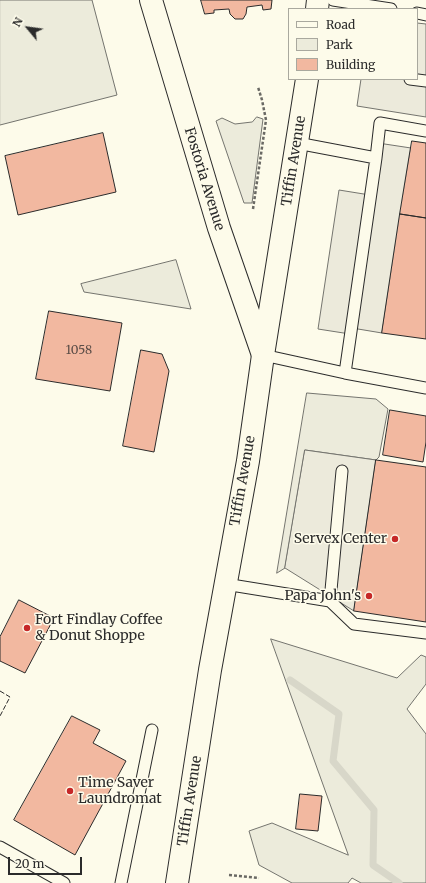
<!DOCTYPE html>
<html>
<head>
<meta charset="utf-8">
<style>
  body { margin:0 }
  #map { position:relative; width:426px; height:883px; overflow:hidden; background:#fdfbea; font-family:Merriweather,serif }
  canvas { display:block }
  .legend { position:absolute; left:288px; top:8px; width:130px; height:72px; box-sizing:border-box; background:#fdfbea; border:1px solid #a9a89e; margin:0; padding:5px 7px; list-style:none; font-size:12px; color:#2b2b2b }
  .legend li { display:flex; align-items:center; gap:8px; height:20px }
  .legend b { width:20px; border:1px solid #a9a89e }
  .north { position:absolute; left:8px; top:8px; width:40px; height:40px; -webkit-text-stroke:3px #fdfbea; paint-order:stroke; rotate:299deg; font-size:11px; font-weight:700; line-height:16px; text-align:center; color:#2b2b2b }
  .north::after { content:''; display:block; margin:auto; width:14px; height:18px; background:#2b2b2b; clip-path:polygon(50% 0,100% 100%,50% 72%,0 100%) }
  .scale { position:absolute; left:8px; top:857px; width:74px; height:18px; box-sizing:border-box; border:2px solid #2b2b2b; border-top:0; padding-left:5px; font-size:12px; line-height:14px; white-space:nowrap; color:#2b2b2b; -webkit-text-stroke:3px #fdfbea; paint-order:stroke }
</style>
</head>
<body>
<div id="map">
<canvas width="426" height="883"></canvas>
<ul class="legend">
<li><b style="height:5px;background:#fdfbea"></b>Road</li>
<li><b style="height:11px;background:#ecebdb"></b>Park</li>
<li><b style="height:11px;background:#f2b8a0"></b>Building</li>
</ul>
<div class="north">N</div>
<div class="scale">20 m</div>
</div>
<script>
const c = document.querySelector('canvas').getContext('2d');
c.lineJoin = 'round';
function fill(path, color) { c.fillStyle = color; c.fill(path, 'evenodd'); }
function stroke(path, color, width, dash) { c.strokeStyle = color; c.lineWidth = width; c.lineCap = dash ? 'butt' : 'round'; c.setLineDash(dash || []); c.stroke(path); }
function write(font, color, halo, rows, align = 'center') {
  c.font = font + ' Merriweather,serif'; c.lineWidth = 3; c.setLineDash([]); c.textBaseline = 'middle'; c.strokeStyle = halo; c.fillStyle = color; for (const [text, x, y, turn = 0] of rows) {
    c.save(); c.translate(x, y); c.rotate((+turn || 0) * Math.PI / 180); c.textAlign = isNaN(turn) ? turn : align; if (halo) c.strokeText(text, 0, 0); c.fillText(text, 0, 0); c.restore();
  }
}
const green = new Path2D(`
  M 0,0 L 92,0 L 117,95 L 0,125 Z
  M 257,117 L 263,119 L 252,203 L 244,203 L 216,121 L 222,118 L 235,124 L 252,122 Z
  M 176,260 L 191,309 L 84,292 L 81,284 Z
  M 307,393 L 376,399 L 388,409 L 379,457 L 376,460 L 305,450 L 285,568 L 277,573 Z
  M 271,639 L 397,678 L 421,655 L 426,657 L 426,684 L 407,709 L 426,734 L 426,883 L 361,883 L 352,878 L 348,883 L 292,883 L 259,865 L 249,831 L 272,823 L 348,855 Z`);
fill(green, '#ecebdb');
stroke(green, '#74746e', 1);
const parking = new Path2D(`
  M 417,23 L 426,24 L 426,117 L 357,106 L 361,79 L 417,79 Z
  M 378,143 L 411,148 L 382,333 L 352,328 L 350,334 L 318,329 L 339,190 L 370,195 Z
  M 305,450 L 376,460 L 354,611 L 285,568 Z`);
fill(parking, '#eceadb');
stroke(parking, '#74746e', 1);
stroke(new Path2D(`
  M 290,680 L 339,714 L 333,761 L 374,810 L 373,865 L 399,883`), '#d8d7c9', 7);
const building = new Path2D(`
  M 201,0 L 272,0 L 271,9 L 263,10 L 262,5 L 247,7 L 246,14 L 243,19 L 235,19 L 230,14 L 229,9 L 214,10 L 214,13 L 205,14 Z
  M 103,133 L 116,192 L 18,215 L 5,156 Z
  M 412,141 L 426,143 L 426,218 L 400,214 Z
  M 400,214 L 426,218 L 426,339 L 382,333 Z
  M 49,311 L 122,323 L 110,391 L 36,379 Z
  M 141,350 L 162,354 L 169,371 L 154,452 L 123,446 Z
  M 390,410 L 426,416 L 426,442 L 423,462 L 383,455 Z
  M 376,460 L 426,467 L 426,622 L 354,611 Z
  M 19,600 L 54,618 L 25,673 L 0,661 L 0,637 Z
  M 72,716 L 100,730 L 93,743 L 126,761 L 75,855 L 14,820 Z
  M 300,794 L 322,796 L 318,831 L 296,829 Z`);
fill(building, '#f2b8a0');
stroke(building, '#2b2b2b', 1);
const service = new Path2D(`
  M 333,0 L 391,9
  M 417,13 L 426,15
  M 410,79 L 426,81
  M 376,158 L 380,123 L 426,131
  M 263,355 L 345,373 L 376,158 L 297,143
  M 345,373 L 426,388
  M 225,584 L 330,601 L 342,471
  M 330,601 L 354,624 L 426,633
  M 0,847 L 64,883
  M 121,883 L 152,730`);
const primary = new Path2D(`
  M 151,0 L 219,228 L 263,355`);
const trunk = new Path2D(`
  M 317,9 L 318,0
  M 177,883 L 210,670 L 248,461 L 263,355 L 307,79`);
stroke(service, '#2b2b2b', 13);
stroke(primary, '#2b2b2b', 24);
stroke(trunk, '#2b2b2b', 24);
stroke(new Path2D(`
  M 253,209 L 266,120 L 262,100 L 258,87
  M 229,875 L 259,878`), '#6a6964', 2.5, [3, 2]);
stroke(service, '#fdfbea', 11);
stroke(primary, '#fdfbea', 22);
stroke(trunk, '#fdfbea', 22);
stroke(new Path2D(`
  M 0,691 L 10,697 L 0,716`), '#2b2b2b', 1, [5, 2]);
for (const [x, y, r, color] of [
  [395,539,4,"#c62828"],
  [369,596,4,"#c62828"],
  [27,628,4,"#c62828"],
  [70,791,4,"#c62828"]
]) { const dot = new Path2D(); dot.arc(x, y, r, 0, 2 * Math.PI); c.fillStyle = color; c.fill(dot); stroke(dot, '#fdfbea', 1.5); }
write('12px', '#5d4e48', null, [
  ["1058",79,351]
]);
write('14px', '#2b2b2b', '#fdfbea', [
  ["Tiffin Avenue",294,161,-81],
  ["Fostoria Avenue",204,179,73],
  ["Tiffin Avenue",243,481,-80],
  ["Tiffin Avenue",190,801,-81]
]);
write('14px', '#2b2b2b', '#fdfbea', [
  ["Servex Center",387,539],
  ["Papa John's",361,596],
  ["Fort Findlay Coffee",35,620,"left"],
  ["& Donut Shoppe",35,636,"left"],
  ["Time Saver",78,783,"left"],
  ["Laundromat",78,799,"left"]
], 'right');
</script>
</body>
</html>
